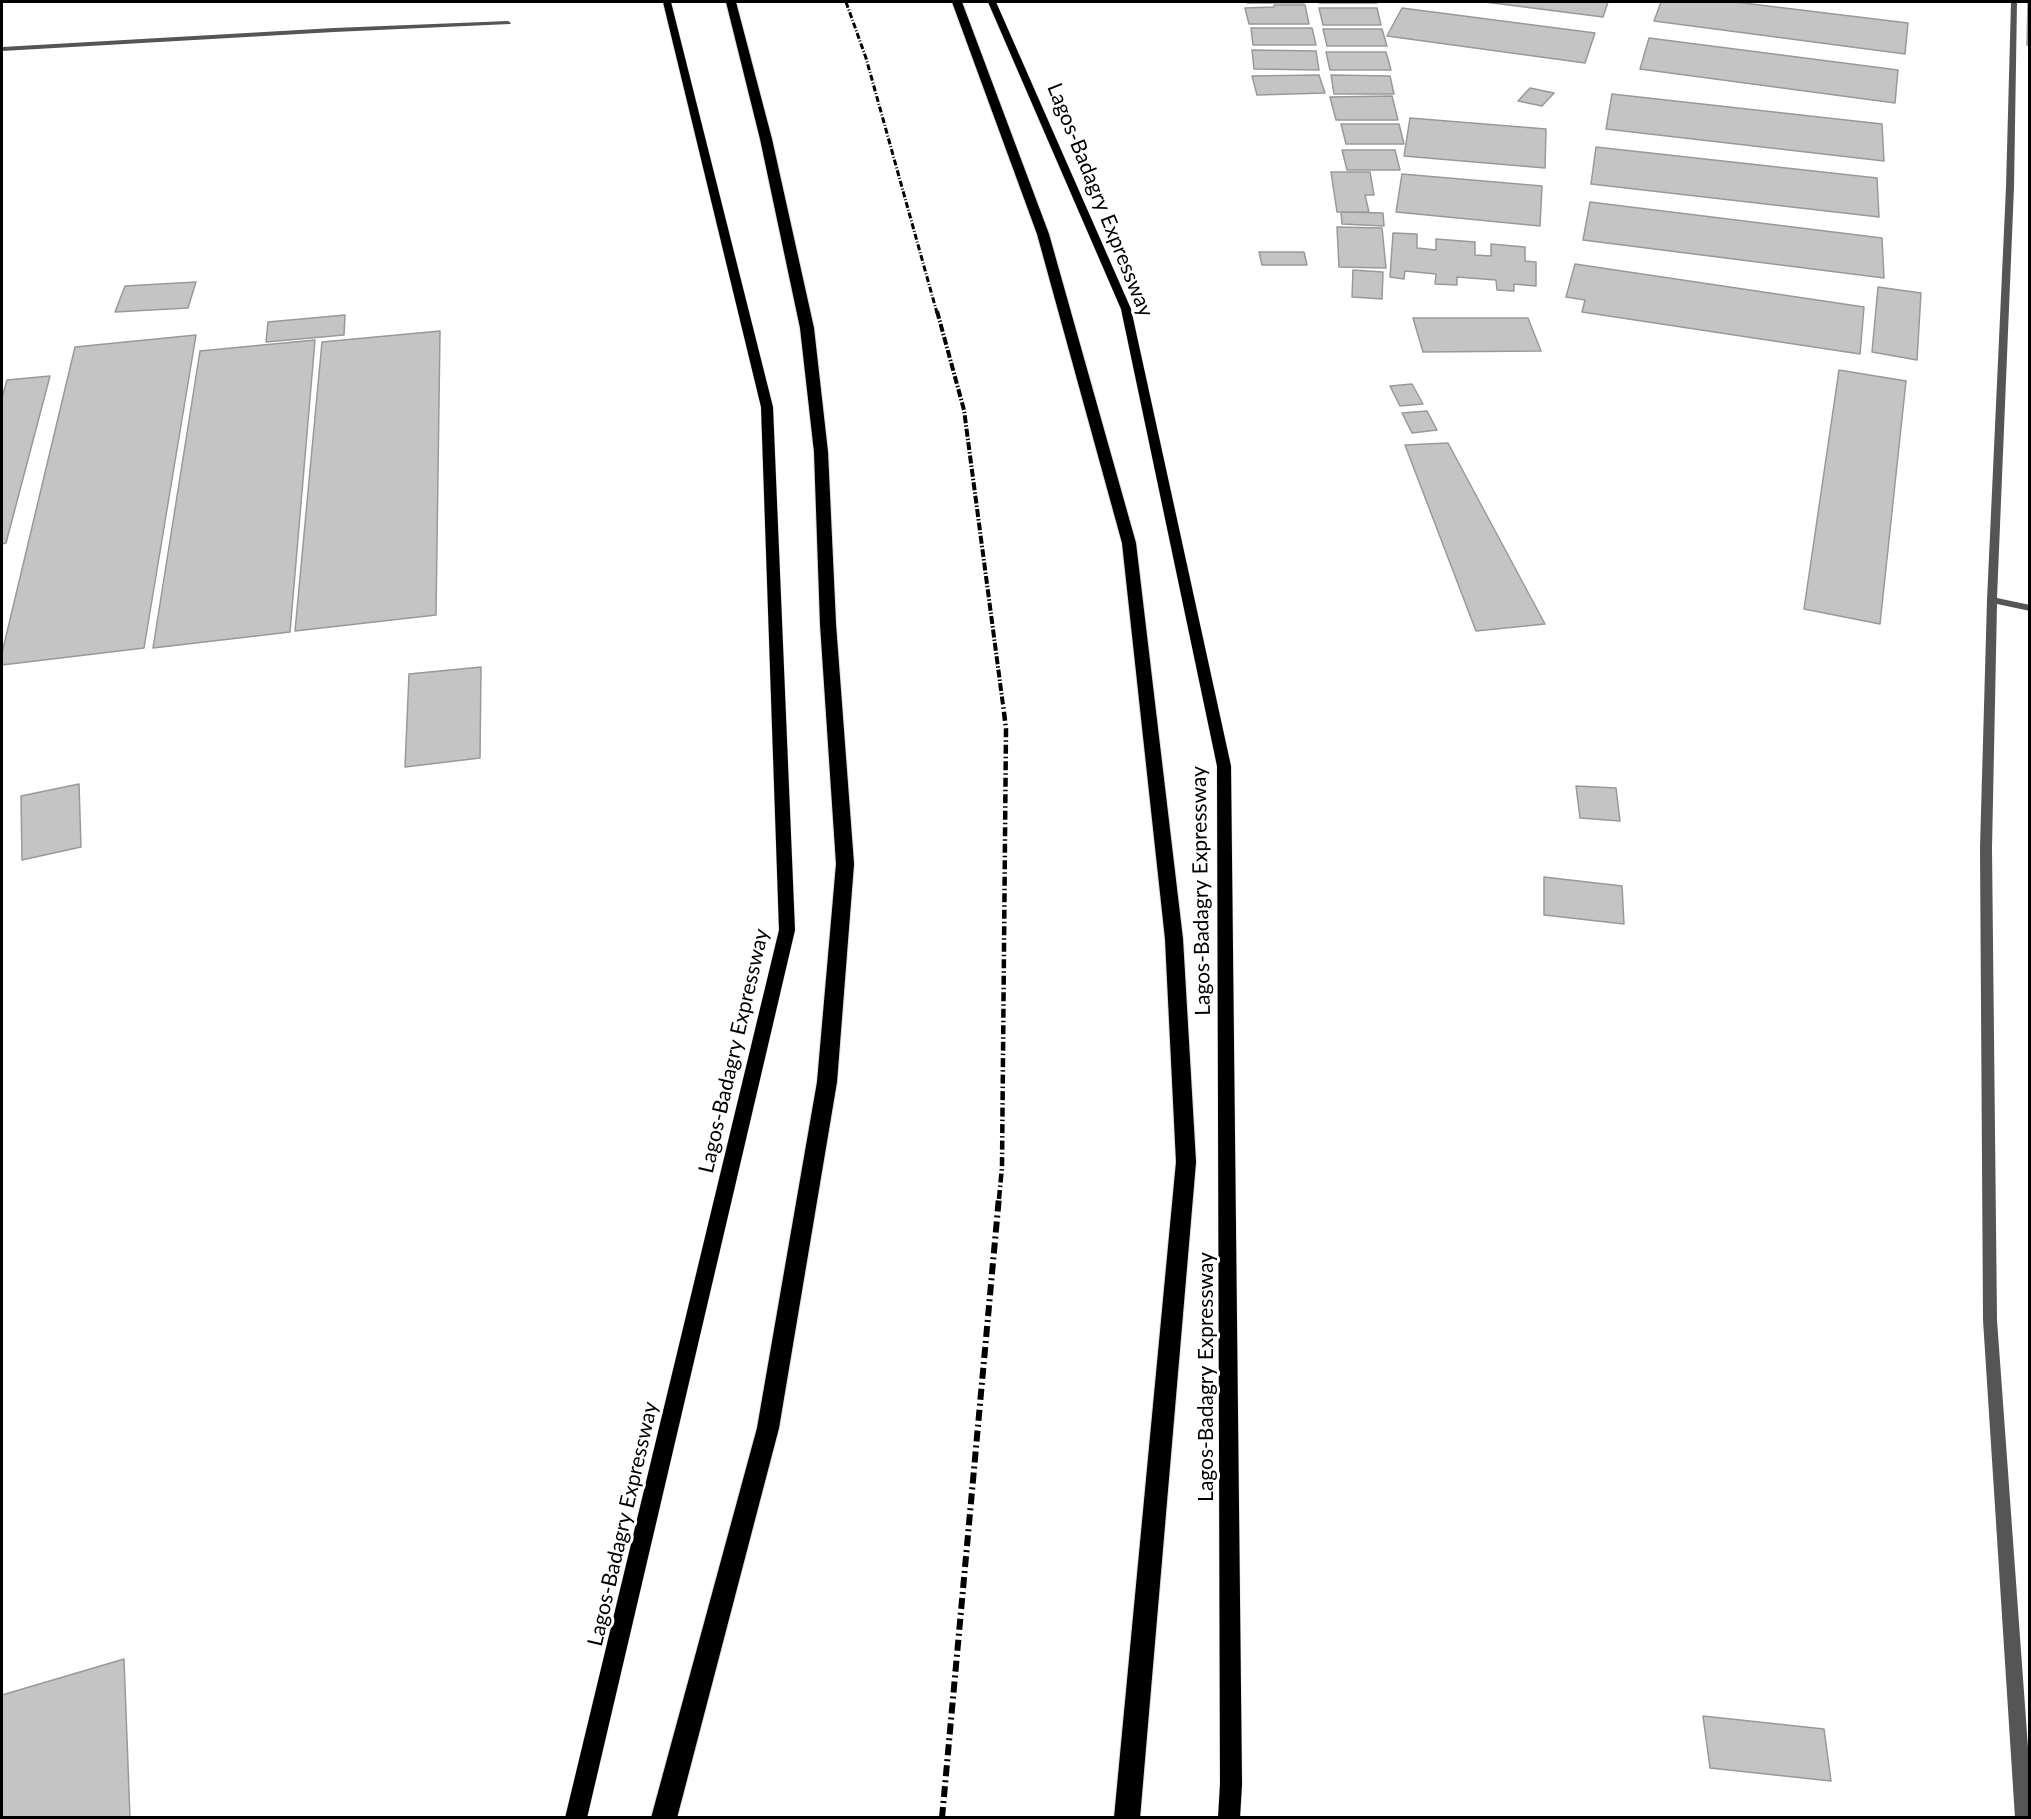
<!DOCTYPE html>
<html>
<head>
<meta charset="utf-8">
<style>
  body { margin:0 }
  #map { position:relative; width:2031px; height:1819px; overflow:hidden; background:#fff; font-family:Lato,sans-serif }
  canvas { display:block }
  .frame { position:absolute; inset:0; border:3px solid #000; pointer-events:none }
</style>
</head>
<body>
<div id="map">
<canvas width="2031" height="1819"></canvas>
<div class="frame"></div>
</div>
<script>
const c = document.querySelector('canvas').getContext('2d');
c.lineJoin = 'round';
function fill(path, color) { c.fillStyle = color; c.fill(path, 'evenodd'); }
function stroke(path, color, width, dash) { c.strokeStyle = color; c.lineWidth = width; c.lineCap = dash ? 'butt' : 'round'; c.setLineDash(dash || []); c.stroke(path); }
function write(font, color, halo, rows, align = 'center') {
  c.font = font + ' Lato,sans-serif'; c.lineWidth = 6; c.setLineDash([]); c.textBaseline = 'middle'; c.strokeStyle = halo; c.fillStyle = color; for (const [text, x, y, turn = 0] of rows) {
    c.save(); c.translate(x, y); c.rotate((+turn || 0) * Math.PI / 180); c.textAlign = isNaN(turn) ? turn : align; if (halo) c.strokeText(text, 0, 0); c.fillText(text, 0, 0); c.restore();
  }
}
const building = new Path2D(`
  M 1247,2 L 1303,2 L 1304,3 L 1247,3 Z
  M 1318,2 L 1377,2 L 1377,3 L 1319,3 Z
  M 1485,2 L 1608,2 L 1603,17 Z
  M 1661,2 L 1735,2 L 1908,23 L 1905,54 L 1654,21 Z
  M 2028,2 L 2030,2 L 2030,45 L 2027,45 Z
  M 1274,5 L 1305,5 L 1309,24 L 1249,24 L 1245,8 L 1274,7 Z
  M 1319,8 L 1377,8 L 1381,25 L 1323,25 Z
  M 1402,8 L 1595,33 L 1585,63 L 1387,36 Z
  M 1251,28 L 1312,28 L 1316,45 L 1253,45 Z
  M 1323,29 L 1382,29 L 1387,46 L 1327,46 Z
  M 1649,38 L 1898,70 L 1895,103 L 1640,69 Z
  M 1252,50 L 1316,51 L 1319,70 L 1254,69 Z
  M 1326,52 L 1386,52 L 1391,70 L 1330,70 Z
  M 1319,75 L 1325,93 L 1257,95 L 1252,76 Z
  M 1331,75 L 1390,76 L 1394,94 L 1334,94 Z
  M 1530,88 L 1554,93 L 1542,106 L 1518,101 Z
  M 1612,94 L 1882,124 L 1884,161 L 1606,129 Z
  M 1392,96 L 1398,120 L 1336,120 L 1330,97 Z
  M 1410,118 L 1546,129 L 1545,168 L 1404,156 Z
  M 1341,124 L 1399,124 L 1404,144 L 1346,144 Z
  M 1596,147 L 1877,178 L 1879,217 L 1591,184 Z
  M 1342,150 L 1395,150 L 1400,170 L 1347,170 Z
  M 1331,172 L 1370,172 L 1374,195 L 1365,195 L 1369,212 L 1337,212 Z
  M 1402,174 L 1542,186 L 1540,226 L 1396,212 Z
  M 1590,202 L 1882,238 L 1884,278 L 1583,240 Z
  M 1341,212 L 1383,213 L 1384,226 L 1342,224 Z
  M 1337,227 L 1382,228 L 1386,268 L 1339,267 Z
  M 1393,233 L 1417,234 L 1417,248 L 1436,250 L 1436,239 L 1475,242 L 1475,255 L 1491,256 L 1491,244 L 1525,247 L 1525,261 L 1536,262 L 1536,286 L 1514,284 L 1514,291 L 1497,290 L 1496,280 L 1457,277 L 1457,285 L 1435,284 L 1436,274 L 1405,271 L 1404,279 L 1390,277 Z
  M 1259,252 L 1304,252 L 1307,265 L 1262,265 Z
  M 1575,264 L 1864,307 L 1860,354 L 1582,312 L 1585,300 L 1566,297 Z
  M 1353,270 L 1383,272 L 1382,299 L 1352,297 Z
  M 196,282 L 188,308 L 115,312 L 125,286 Z
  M 1878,287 L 1921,293 L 1917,360 L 1872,352 Z
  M 345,315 L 344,335 L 266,342 L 268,322 Z
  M 1413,318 L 1528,318 L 1541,351 L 1423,352 Z
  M 440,331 L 436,615 L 295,631 L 322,342 Z
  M 196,335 L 144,648 L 2,665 L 2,653 L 75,347 Z
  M 315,340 L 290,632 L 153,648 L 200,351 Z
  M 1839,370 L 1906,381 L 1880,624 L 1804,609 Z
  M 50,376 L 6,543 L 2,544 L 2,398 L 7,380 Z
  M 1412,384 L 1423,404 L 1400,406 L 1390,386 Z
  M 1427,411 L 1437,430 L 1412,433 L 1402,413 Z
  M 1448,443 L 1545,624 L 1476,631 L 1405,445 Z
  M 481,667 L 480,758 L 405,767 L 409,674 Z
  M 79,784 L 81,847 L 22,860 L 21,796 Z
  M 1576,786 L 1616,788 L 1620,821 L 1580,818 Z
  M 1544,877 L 1622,886 L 1624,924 L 1544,915 Z
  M 124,1659 L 130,1818 L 2,1818 L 2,1695 Z
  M 1703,1716 L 1824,1729 L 1831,1781 L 1710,1768 Z`);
fill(building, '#c4c4c4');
stroke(building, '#999', 1.5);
const primary = new Path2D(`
  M 663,2 L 671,2 L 773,407 L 795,930 L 587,1818 L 565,1818 L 779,930 L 761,407 Z
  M 988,2 L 996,2 L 1131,309 L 1231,766 L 1242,1784 L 1240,1818 L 1218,1818 L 1220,1784 L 1217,766 L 1121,309 Z`);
const motorway = new Path2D(`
  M 726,2 L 736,2 L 772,139 L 814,328 L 828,452 L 836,624 L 854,864 L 837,1082 L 779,1428 L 677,1818 L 651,1818 L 757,1428 L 817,1082 L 836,864 L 820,624 L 814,452 L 800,328 L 760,139 Z
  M 952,2 L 962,2 L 1049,234 L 1136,543 L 1183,939 L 1196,1162 L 1140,1818 L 1114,1818 L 1176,1162 L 1165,939 L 1122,543 L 1037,234 Z`);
stroke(primary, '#dbdbdb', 1);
stroke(motorway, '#dbdbdb', 2);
fill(new Path2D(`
  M 2011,2 L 2017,2 L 2014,187 L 1997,598 L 2030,605 L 2030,611 L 1997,604 L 1992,848 L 1997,1320 L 2030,1775 L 2030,1818 L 2015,1818 L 1983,1320 L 1980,848 L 1987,600 L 2006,187 Z
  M 508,21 L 511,23 L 510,24 L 334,32 L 2,51 L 2,47 L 334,28 Z`), '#555');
fill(primary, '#000');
fill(motorway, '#000');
stroke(new Path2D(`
  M 846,2 L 866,58 L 937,313`), '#000', 3, [6, 2, 1, 2]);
stroke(new Path2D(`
  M 937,311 L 964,410 L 1003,705`), '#000', 4, [8, 2, 1.5, 2]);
stroke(new Path2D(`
  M 999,1199 L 1002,1167 L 1006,729 L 1003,704`), '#000', 4.5, [9, 3, 1.5, 3]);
stroke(new Path2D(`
  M 942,1818 L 999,1197`), '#000', 6, [11, 4, 2, 4]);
write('21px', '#000', '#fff', [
  ["Lagos-Badagry Expressway",1100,200,68],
  ["Lagos-Badagry Expressway",1201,891,-91],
  ["Lagos-Badagry Expressway",734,1051,-77],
  ["Lagos-Badagry Expressway",1206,1377,-90],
  ["Lagos-Badagry Expressway",623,1524,-77]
]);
</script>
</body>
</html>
